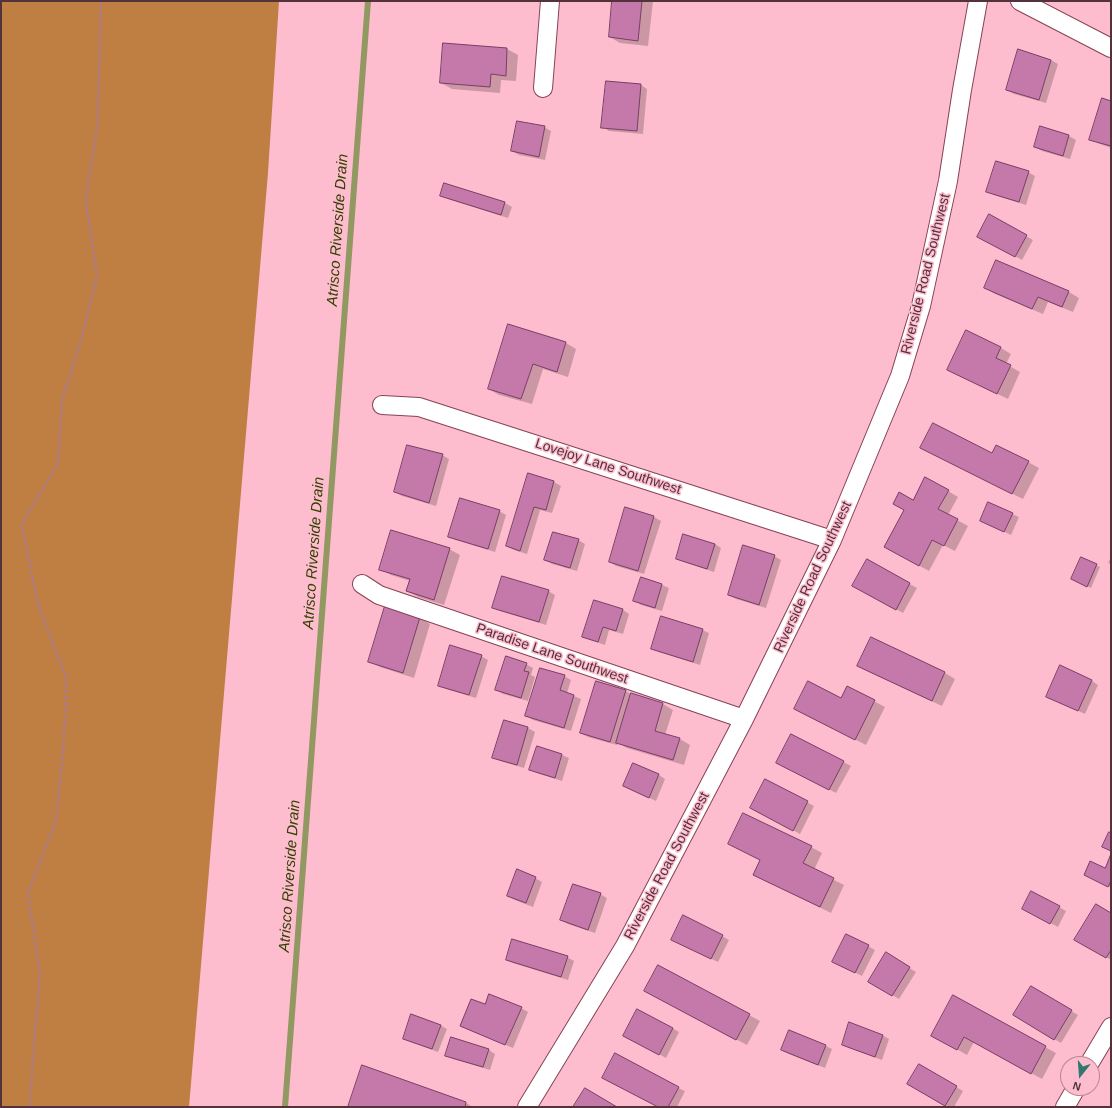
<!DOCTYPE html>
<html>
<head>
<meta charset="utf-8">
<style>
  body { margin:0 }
  #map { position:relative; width:1112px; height:1108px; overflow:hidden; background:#febdcf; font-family:Helvetica,sans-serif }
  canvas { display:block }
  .frame { position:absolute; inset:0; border:2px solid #52323b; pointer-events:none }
  .north { position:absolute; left:1060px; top:1056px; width:40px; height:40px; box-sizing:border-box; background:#febdcf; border:1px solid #b98594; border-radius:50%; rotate:197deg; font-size:11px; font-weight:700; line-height:16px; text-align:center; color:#52323b }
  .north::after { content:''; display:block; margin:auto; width:14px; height:18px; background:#32776c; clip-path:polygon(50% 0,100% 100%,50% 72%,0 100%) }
</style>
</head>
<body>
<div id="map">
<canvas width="1112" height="1108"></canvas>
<div class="frame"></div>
<div class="north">N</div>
</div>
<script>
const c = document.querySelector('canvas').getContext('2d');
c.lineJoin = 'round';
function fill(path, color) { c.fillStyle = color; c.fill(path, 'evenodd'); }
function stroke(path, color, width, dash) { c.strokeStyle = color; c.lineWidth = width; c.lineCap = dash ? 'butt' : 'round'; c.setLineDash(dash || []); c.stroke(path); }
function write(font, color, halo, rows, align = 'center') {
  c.font = font + ' Helvetica,sans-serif'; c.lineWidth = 3; c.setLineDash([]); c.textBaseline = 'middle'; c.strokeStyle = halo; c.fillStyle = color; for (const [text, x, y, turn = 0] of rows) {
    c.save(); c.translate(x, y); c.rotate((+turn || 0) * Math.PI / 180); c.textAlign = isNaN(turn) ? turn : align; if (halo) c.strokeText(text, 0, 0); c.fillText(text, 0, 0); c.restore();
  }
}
fill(new Path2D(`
  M 1,1 L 279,1 L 268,173 L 189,1107 L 1,1107 Z`), '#bf7e42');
fill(new Path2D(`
  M 613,1 L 653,1 L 648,46 L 620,43 L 610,37 Z
  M 444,44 L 507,49 L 518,55 L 516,81 L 501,80 L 500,93 L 452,89 L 441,83 Z
  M 1019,51 L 1051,60 L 1058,64 L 1046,103 L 1014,94 L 1007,90 Z
  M 641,85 L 647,89 L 643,134 L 609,131 L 603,127 Z
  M 1111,102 L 1111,148 L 1097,143 L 1090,139 Z
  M 544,127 L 551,131 L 545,160 L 519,155 L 512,151 Z
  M 1041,128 L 1069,136 L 1076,140 L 1070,159 L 1042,151 L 1035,147 Z
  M 1028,172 L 1035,176 L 1026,205 L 994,195 L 988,191 Z
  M 445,184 L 505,203 L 512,207 L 508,218 L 448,199 L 441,195 Z
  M 990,216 L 1033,240 L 1022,260 L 979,236 Z
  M 996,261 L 1069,292 L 1079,298 L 1073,312 L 1048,302 L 1043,314 L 995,294 L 985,288 Z
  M 509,326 L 566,343 L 576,349 L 568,377 L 543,369 L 532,404 L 499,395 L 489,389 Z
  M 1001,348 L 1011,354 L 1006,364 L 1020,372 L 1008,399 L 958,375 Z
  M 932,454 L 1028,462 L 1039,468 L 1023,499 Z
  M 442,455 L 449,459 L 436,506 L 402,496 L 395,492 Z
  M 529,475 L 554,482 L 561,486 L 552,513 L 540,510 L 527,554 L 514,550 L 507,546 Z
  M 948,491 L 958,497 L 948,515 L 968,526 L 955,551 L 943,545 L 929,571 L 896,553 L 914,501 Z
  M 626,508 L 654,517 L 661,521 L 644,574 L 616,566 L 610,562 Z
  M 499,511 L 506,515 L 495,552 L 456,540 L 449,537 Z
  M 1012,514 L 1019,517 L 1011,535 L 988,524 Z
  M 578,540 L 585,544 L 577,571 L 552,564 L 545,560 Z
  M 715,544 L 721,548 L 714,572 L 684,562 L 677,559 Z
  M 449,549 L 460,555 L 444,605 L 418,597 L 407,591 L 410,581 L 391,575 L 380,569 Z
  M 774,556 L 781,560 L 766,608 L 736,599 L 729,595 Z
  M 1111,557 L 1111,564 L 1108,563 Z
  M 1081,558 L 1100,567 L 1091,588 L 1075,581 Z
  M 867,561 L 917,588 L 903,613 L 854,585 Z
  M 641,578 L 662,585 L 669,588 L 662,611 L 641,605 L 635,601 Z
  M 548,591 L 555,595 L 546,625 L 500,611 L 493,607 Z
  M 623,610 L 629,614 L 623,634 L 609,630 L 605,645 L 590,640 L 584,636 Z
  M 420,618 L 430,624 L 414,678 L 380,667 L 369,661 Z
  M 702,630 L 709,633 L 700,665 L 659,652 L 652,648 Z
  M 872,638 L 945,673 L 955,679 L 942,706 L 869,672 L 859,666 Z
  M 481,656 L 488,660 L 476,698 L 446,689 L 439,685 Z
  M 526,664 L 533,668 L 531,675 L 535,677 L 528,701 L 503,694 L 497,690 Z
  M 564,676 L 571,680 L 567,693 L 581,699 L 571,731 L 533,720 L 527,716 Z
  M 1092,681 L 1098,685 L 1085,714 L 1054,700 Z
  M 847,687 L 885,707 L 866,745 L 795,709 L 841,699 Z
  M 626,691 L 632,695 L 663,704 L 673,710 L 665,735 L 680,739 L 690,745 L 684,765 L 627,748 L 618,743 L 617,745 L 588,737 L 581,733 Z
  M 504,721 L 528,728 L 535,732 L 524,768 L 500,761 L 493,757 Z
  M 792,735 L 851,766 L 836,793 L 784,766 Z
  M 562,755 L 569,758 L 562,781 L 537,773 L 531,770 Z
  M 659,775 L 665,779 L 656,801 L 624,786 Z
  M 766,780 L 814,806 L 800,834 L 758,811 Z
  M 811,847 L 822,853 L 814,870 L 844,885 L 831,913 L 754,875 Z
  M 1111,857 L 1111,888 L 1092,878 L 1105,869 Z
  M 535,878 L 542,882 L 533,907 L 515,900 L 508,896 Z
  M 600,894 L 607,898 L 595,933 L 568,924 L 562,920 Z
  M 1059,907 L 1066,911 L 1058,927 L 1030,912 Z
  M 1111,914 L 1111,960 L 1076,939 Z
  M 847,935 L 875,950 L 862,976 L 840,965 Z
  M 722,936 L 729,940 L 718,962 L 679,943 Z
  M 886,954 L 916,972 L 899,999 L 869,981 Z
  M 567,957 L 574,961 L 568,980 L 513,963 L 507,960 Z
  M 659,966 L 760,1021 L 747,1045 L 656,997 Z
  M 1031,987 L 1078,1015 L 1061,1043 L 1014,1015 Z
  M 953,997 L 1056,1053 L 1042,1079 L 974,1042 L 967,1055 L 932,1035 Z
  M 485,1006 L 521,1008 L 528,1012 L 513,1048 L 468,1029 Z
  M 440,1025 L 447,1029 L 438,1052 L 411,1042 L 404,1038 Z
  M 672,1028 L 679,1032 L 666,1058 L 631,1039 Z
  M 882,1035 L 889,1039 L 882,1060 L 849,1048 L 843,1044 Z
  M 826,1046 L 832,1049 L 825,1068 L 789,1054 L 782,1050 Z
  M 489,1050 L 495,1054 L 490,1070 L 453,1059 L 447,1055 Z
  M 919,1066 L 963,1091 L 954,1107 L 949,1107 L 908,1084 Z
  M 363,1067 L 466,1103 L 473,1107 L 349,1107 Z
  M 678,1088 L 685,1091 L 677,1107 L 659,1107 Z`), '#0003');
stroke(new Path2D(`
  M 285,1107 L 368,1`), '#929861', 6);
const building = new Path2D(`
  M 612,1 L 642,1 L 638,41 L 609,37 Z
  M 443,43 L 507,48 L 506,76 L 491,74 L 490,87 L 440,83 Z
  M 1018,49 L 1051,60 L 1039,100 L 1006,90 Z
  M 606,81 L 641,84 L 637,131 L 601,128 Z
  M 1102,98 L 1111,101 L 1111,146 L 1089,140 Z
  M 517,121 L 545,126 L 539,157 L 511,151 Z
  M 1040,126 L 1069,135 L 1063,156 L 1034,147 Z
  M 996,161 L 1029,171 L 1019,202 L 986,192 Z
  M 444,183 L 505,202 L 501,215 L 440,196 Z
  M 989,214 L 1027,235 L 1015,257 L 977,237 Z
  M 996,260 L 1069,291 L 1062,307 L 1038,297 L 1032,309 L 984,288 Z
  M 508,324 L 566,342 L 557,372 L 533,364 L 521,399 L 488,389 Z
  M 966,330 L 1001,347 L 996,358 L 1011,365 L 997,394 L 947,370 Z
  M 933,423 L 992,453 L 996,445 L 1029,461 L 1012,494 L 920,448 Z
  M 407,445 L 443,454 L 429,503 L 394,492 Z
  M 528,473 L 554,481 L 546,510 L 534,507 L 520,551 L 506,546 Z
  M 925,477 L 949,490 L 938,509 L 958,519 L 944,546 L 932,540 L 919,566 L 884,547 L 904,510 L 893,504 L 899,492 L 913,500 Z
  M 460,498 L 500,510 L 488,549 L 448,537 Z
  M 988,502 L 1013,513 L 1004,532 L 980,521 Z
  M 625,507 L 654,516 L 638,571 L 609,562 Z
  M 391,530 L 450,548 L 434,600 L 406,591 L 410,579 L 379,570 Z
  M 553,532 L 579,539 L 570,568 L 544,560 Z
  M 683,534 L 715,544 L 707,569 L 676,559 Z
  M 743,545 L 775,555 L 759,605 L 728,595 Z
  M 1081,557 L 1097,564 L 1087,587 L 1071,579 Z
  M 867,559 L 910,583 L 896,610 L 852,586 Z
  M 502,576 L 549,590 L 539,622 L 492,608 Z
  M 641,577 L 662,584 L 655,608 L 633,601 Z
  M 594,600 L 623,609 L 616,631 L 603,627 L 598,642 L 582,637 Z
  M 385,606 L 420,617 L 403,673 L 368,662 Z
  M 661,616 L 703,629 L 693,662 L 651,649 Z
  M 871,637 L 945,672 L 932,701 L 857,666 Z
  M 450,645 L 482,655 L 469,695 L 438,686 Z
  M 506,656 L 527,663 L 524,671 L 529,672 L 521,698 L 495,690 Z
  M 1060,665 L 1092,680 L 1078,711 L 1046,697 Z
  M 540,668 L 565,675 L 560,690 L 574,695 L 564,728 L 525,716 Z
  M 596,681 L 626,690 L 610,742 L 580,733 Z
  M 808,681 L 841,698 L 847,686 L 875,700 L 855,740 L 794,709 Z
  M 631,693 L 663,703 L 655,731 L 680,738 L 673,760 L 616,743 Z
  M 504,720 L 528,727 L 517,765 L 492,758 Z
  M 791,734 L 844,761 L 829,790 L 776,763 Z
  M 537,746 L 562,754 L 555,778 L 529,770 Z
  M 633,763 L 659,774 L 649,798 L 623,786 Z
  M 765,779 L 808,801 L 793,831 L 750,808 Z
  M 743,813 L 812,846 L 803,863 L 834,878 L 820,907 L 753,875 L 760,860 L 728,844 Z
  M 1109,832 L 1111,833 L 1111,851 L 1102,847 Z
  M 1111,854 L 1111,881 L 1108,887 L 1084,875 L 1090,861 L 1105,868 Z
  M 517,869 L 536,877 L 526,903 L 507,896 Z
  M 573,884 L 601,893 L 588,930 L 560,920 Z
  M 1031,891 L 1060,906 L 1050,924 L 1022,909 Z
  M 1096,904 L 1111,913 L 1111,950 L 1106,958 L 1074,940 Z
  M 683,915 L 723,935 L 711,959 L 671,940 Z
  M 846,934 L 869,945 L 855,973 L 832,962 Z
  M 512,939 L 568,956 L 561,977 L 506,960 Z
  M 886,952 L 910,967 L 892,996 L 868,982 Z
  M 658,965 L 750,1014 L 736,1040 L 644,991 Z
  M 1031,986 L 1072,1010 L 1054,1040 L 1013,1015 Z
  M 489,994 L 522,1007 L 505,1045 L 460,1026 L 471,999 L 485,1004 Z
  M 953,995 L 1046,1046 L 1031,1074 L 964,1037 L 957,1050 L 931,1036 Z
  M 637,1009 L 673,1028 L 659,1055 L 623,1036 Z
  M 411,1014 L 441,1025 L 432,1049 L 403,1039 Z
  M 849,1022 L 883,1035 L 875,1057 L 842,1045 Z
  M 789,1030 L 826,1045 L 818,1065 L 781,1050 Z
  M 451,1037 L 489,1049 L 483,1067 L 445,1056 Z
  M 615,1053 L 679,1087 L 668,1107 L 658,1107 L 602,1078 Z
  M 919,1064 L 957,1086 L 945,1106 L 907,1084 Z
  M 362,1065 L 466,1102 L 465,1107 L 348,1107 Z
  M 585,1088 L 617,1107 L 573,1107 Z`);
fill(building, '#c479aa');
stroke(building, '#783e65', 1);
const street = new Path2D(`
  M 1020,1 L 1111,48
  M 543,88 L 550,1
  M 382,405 L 419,407 L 832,540
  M 362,584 L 379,595 L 744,719
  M 1089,1064 L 1111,1027
  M 527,1107 L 625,946 L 744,719 L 832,540 L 900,376 L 921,306 L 948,181 L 962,90 L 978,1
  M 1065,1107 L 1076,1088`);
stroke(street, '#864257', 20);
stroke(new Path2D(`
  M 30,1107 L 33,1056 L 40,975 L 28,893 L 56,821 L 63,753 L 67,680 L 37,601 L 22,524 L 58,463 L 62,401 L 83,333 L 97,276 L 86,200 L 97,127 L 100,48 L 101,1`), '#ad7c8a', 2.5, [4, 2]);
stroke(street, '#fff', 18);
write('14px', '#52323b', '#febdcf', [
  ["Riverside Road Southwest",926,274,-76],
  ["Lovejoy Lane Southwest",608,467,18],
  ["Riverside Road Southwest",813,577,-65],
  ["Paradise Lane Southwest",552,654,19],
  ["Riverside Road Southwest",667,866,-62]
]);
write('italic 15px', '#334000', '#febdcf', [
  ["Atrisco Riverside Drain",338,230,-86],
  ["Atrisco Riverside Drain",314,553,-86],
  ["Atrisco Riverside Drain",290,876,-86]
]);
</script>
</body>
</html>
